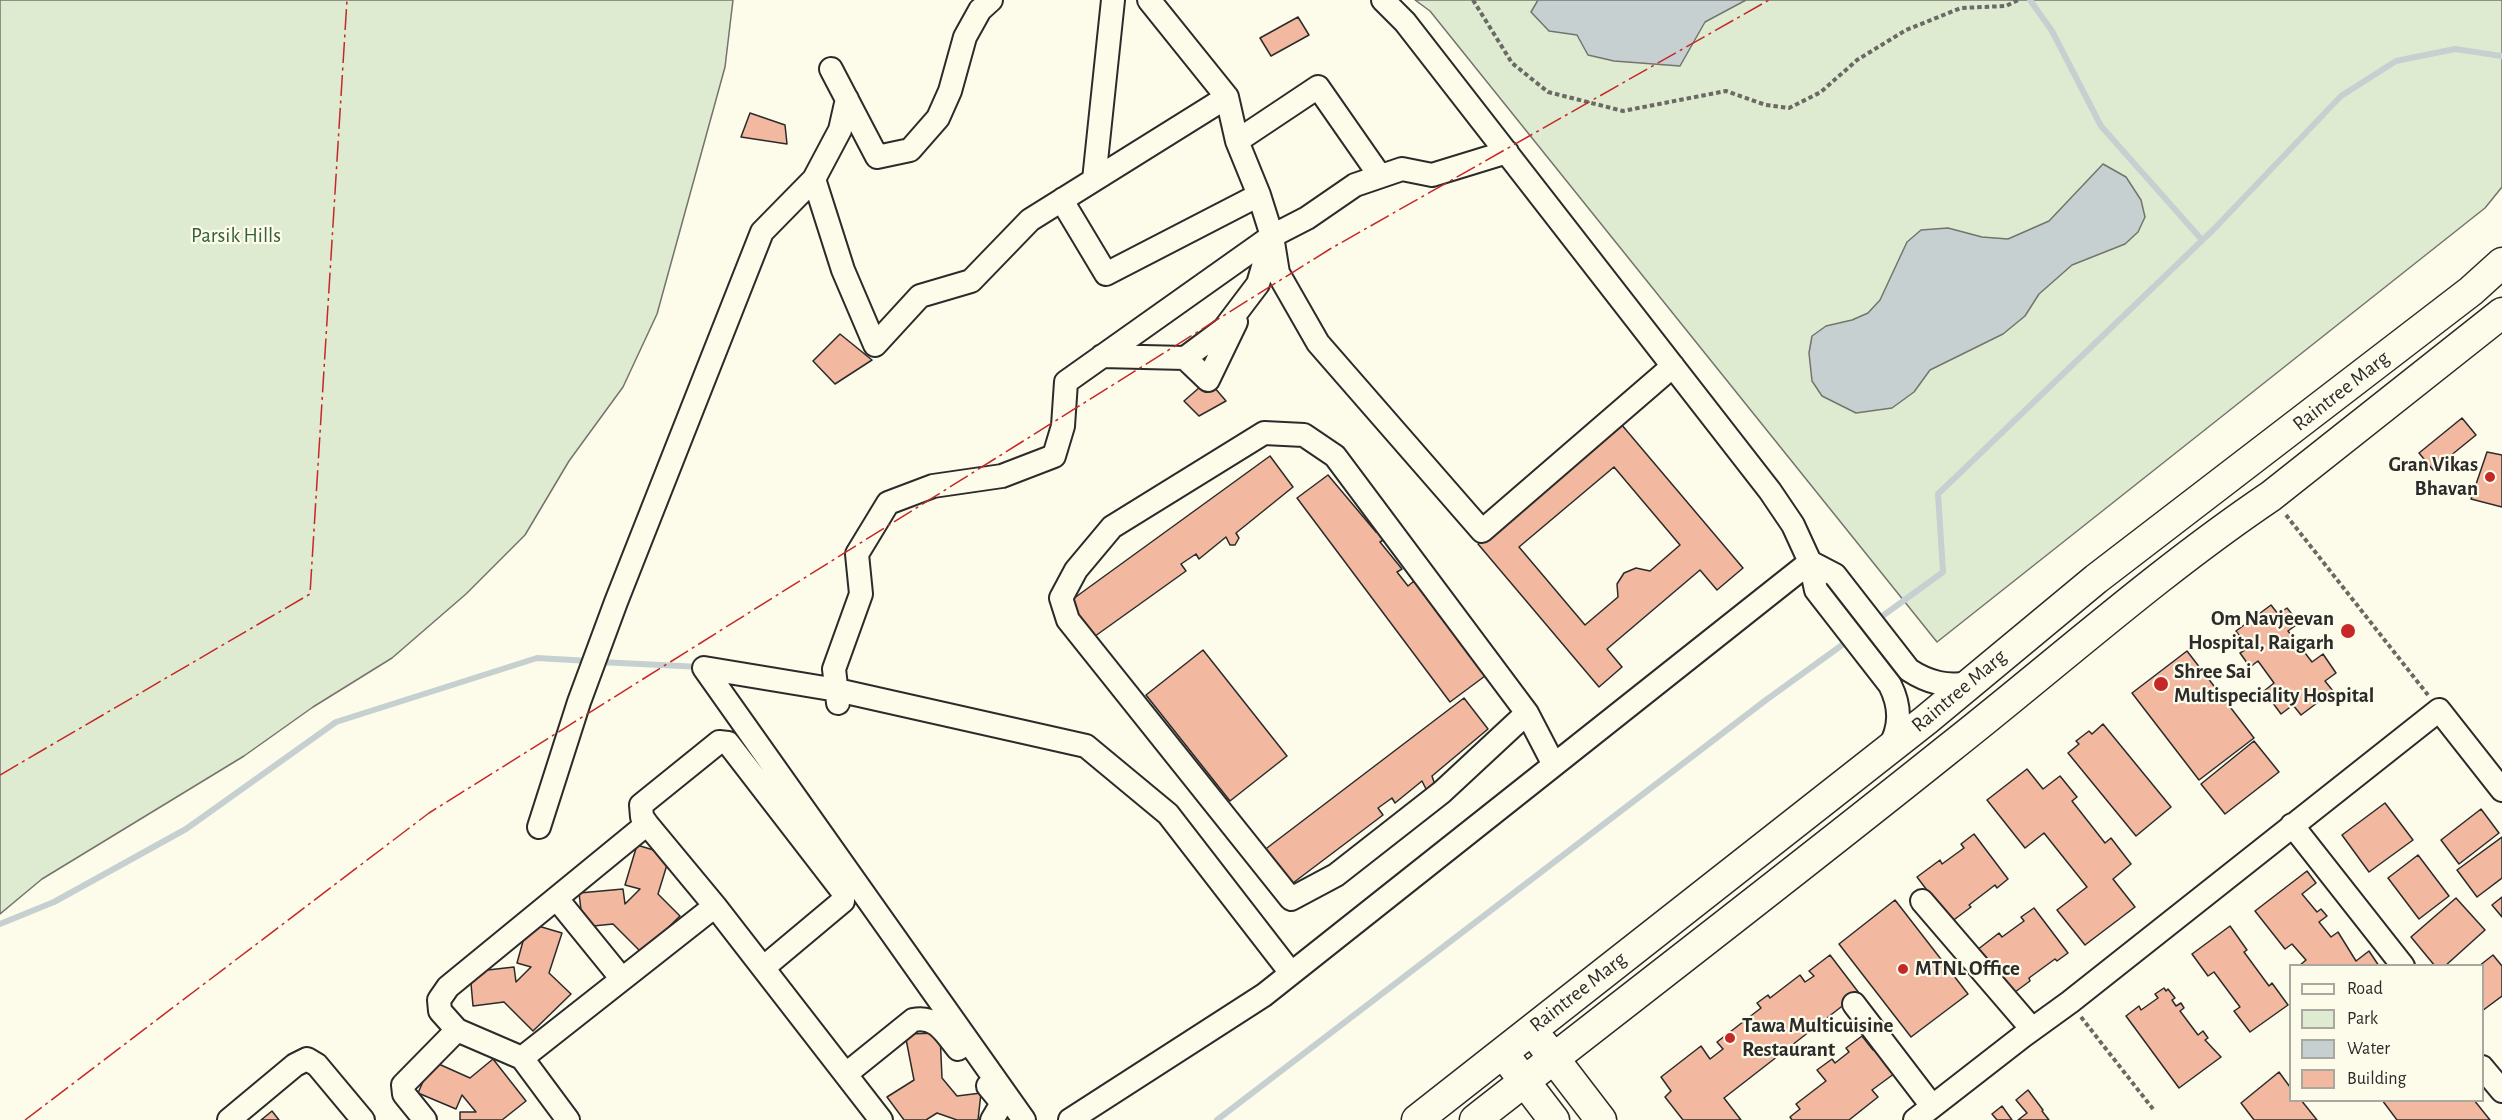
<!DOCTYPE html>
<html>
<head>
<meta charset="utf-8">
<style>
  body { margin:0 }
  #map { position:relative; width:2502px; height:1120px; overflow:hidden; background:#fdfbea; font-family:"Alegreya Sans",sans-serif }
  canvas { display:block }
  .legend { position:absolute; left:2289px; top:964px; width:195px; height:138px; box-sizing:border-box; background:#fdfbea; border:2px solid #a9a89e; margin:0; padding:8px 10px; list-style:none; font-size:18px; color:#2b2b2b }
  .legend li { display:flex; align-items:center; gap:12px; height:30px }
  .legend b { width:30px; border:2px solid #a9a89e }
</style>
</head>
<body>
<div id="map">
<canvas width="2502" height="1120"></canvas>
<ul class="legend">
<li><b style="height:8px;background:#fdfbea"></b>Road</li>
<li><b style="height:16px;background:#deebd1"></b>Park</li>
<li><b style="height:16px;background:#c7d0d0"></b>Water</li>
<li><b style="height:16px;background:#f2b8a0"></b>Building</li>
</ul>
</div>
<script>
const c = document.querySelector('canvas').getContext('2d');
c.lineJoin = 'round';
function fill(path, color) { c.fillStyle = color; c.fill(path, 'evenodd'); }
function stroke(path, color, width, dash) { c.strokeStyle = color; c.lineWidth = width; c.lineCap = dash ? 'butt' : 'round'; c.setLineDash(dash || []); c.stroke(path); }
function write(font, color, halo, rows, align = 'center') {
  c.font = font + ' "Alegreya Sans",sans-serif'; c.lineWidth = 4.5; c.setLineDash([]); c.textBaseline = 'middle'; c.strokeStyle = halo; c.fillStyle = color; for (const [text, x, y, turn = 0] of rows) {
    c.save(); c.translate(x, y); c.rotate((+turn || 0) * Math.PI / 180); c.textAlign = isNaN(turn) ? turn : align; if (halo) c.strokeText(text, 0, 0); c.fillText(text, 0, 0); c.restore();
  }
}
const green = new Path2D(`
  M 0,0 L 733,0 L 725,67 L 657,314 L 623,387 L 569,461 L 525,535 L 466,594 L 392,658 L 313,707 L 244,756 L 42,879 L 0,914 Z
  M 1415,0 L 2502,0 L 2502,187 L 2485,208 L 1937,642 L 1430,11 Z`);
fill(green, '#deebd1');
stroke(green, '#74746e', 1.5);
const water = new Path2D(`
  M 1538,0 L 1746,0 L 1705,22 L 1680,66 L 1614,61 L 1588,55 L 1577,35 L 1549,31 L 1531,12 Z
  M 2103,164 L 2126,177 L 2141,200 L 2145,217 L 2138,232 L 2125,244 L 2072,265 L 2039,294 L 2025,316 L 2003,334 L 1930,370 L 1914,392 L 1892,408 L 1856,413 L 1822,396 L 1812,381 L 1809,353 L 1812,336 L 1826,326 L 1852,320 L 1868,313 L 1880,300 L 1907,242 L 1921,230 L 1948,228 L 1982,237 L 2008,239 L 2049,221 Z`);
fill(water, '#c7d0d0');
stroke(water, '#74746e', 1.5);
stroke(new Path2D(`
  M 2030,0 L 2052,31 L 2101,126 L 2202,240
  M 1877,620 L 1943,572 L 1938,494 L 2214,229 L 2341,96 L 2396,61 L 2455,49 L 2502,56
  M 600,662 L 701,667
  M 0,924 L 54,902 L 186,829 L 336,722 L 537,658 L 590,661
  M 1217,1120 L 1766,700 L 1849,640`), '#c7d0d0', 6);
const building = new Path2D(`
  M 1298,17 L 1309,35 L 1271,56 L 1260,38 Z
  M 750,113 L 785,125 L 787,144 L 741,137 Z
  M 840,334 L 872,360 L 835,384 L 813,361 Z
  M 1208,380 L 1226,401 L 1199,416 L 1184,401 Z
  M 2462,418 L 2476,435 L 2433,470 L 2419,453 Z
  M 1621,424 L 1743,568 L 1717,590 L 1700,570 L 1607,649 L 1622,667 L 1599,687 L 1478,544 ZM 1614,467 L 1680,545 L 1650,571 L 1636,568 L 1624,573 L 1617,584 L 1618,597 L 1585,625 L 1519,547 Z
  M 2487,452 L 2502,455 L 2502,507 L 2471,499 Z
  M 1270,456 L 1293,487 L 1236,533 L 1239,538 L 1235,545 L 1230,545 L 1226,537 L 1199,559 L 1196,554 L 1181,564 L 1186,571 L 1091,639 L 1066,604 Z
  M 1328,475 L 1376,532 L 1381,529 L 1388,537 L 1380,542 L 1402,569 L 1397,572 L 1408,586 L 1414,581 L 1485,676 L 1450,702 L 1297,498 Z
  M 2271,605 L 2278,614 L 2287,608 L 2299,623 L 2288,631 L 2312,662 L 2323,654 L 2336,673 L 2325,681 L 2333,691 L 2301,715 L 2293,705 L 2281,714 L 2264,691 L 2274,683 L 2258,661 L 2250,667 L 2240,653 L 2248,648 L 2236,631 Z
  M 1203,650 L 1287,756 L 1230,801 L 1146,695 Z
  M 2187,651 L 2254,738 L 2199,780 L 2132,693 Z
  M 1464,698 L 1488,729 L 1432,776 L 1434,782 L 1431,789 L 1426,789 L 1422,781 L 1395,803 L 1392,798 L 1378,808 L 1383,815 L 1289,886 L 1263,851 Z
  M 2103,724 L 2171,807 L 2136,836 L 2068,753 L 2079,744 L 2076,741 L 2089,731 L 2092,734 Z
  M 2254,741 L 2279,772 L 2225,814 L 2201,784 Z
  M 2027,769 L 2043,789 L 2060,776 L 2077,797 L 2072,801 L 2105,843 L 2111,838 L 2131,864 L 2113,879 L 2135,907 L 2085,945 L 2057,910 L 2087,887 L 2044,833 L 2025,848 L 1987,800 Z
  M 2385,803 L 2413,840 L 2369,872 L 2342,835 Z
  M 2481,809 L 2499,833 L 2459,864 L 2441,840 Z
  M 1974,834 L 2008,879 L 1997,888 L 1995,885 L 1969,905 L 1971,907 L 1951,922 L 1917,877 L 1940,860 L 1942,864 L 1964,848 L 1961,844 Z
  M 2502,837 L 2502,878 L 2477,897 L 2457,870 Z
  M 637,845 L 670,855 L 658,894 L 680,916 L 642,953 L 613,924 L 583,927 L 579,893 L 623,889 L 625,904 L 640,889 L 625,885 Z
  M 2418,855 L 2449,896 L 2419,919 L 2388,878 Z
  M 2307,871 L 2316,883 L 2302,894 L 2317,912 L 2321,909 L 2327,916 L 2319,922 L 2331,937 L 2338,932 L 2356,961 L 2369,951 L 2379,966 L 2299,966 L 2306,960 L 2292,944 L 2285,949 L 2255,911 Z
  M 2502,897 L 2502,917 L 2492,905 Z
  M 2456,898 L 2485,930 L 2445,966 L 2435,966 L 2411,937 Z
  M 1895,900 L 1968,994 L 1911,1037 L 1839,944 Z
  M 2034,908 L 2068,953 L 2057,961 L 2055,959 L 2029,978 L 2030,981 L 2011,995 L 1977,950 L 1999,933 L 2002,937 L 2024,921 L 2021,917 Z
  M 528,923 L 562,933 L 549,973 L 571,994 L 533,1031 L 504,1002 L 473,1006 L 470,972 L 514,967 L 516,982 L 531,967 L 517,963 Z
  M 2230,926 L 2247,950 L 2244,952 L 2269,986 L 2272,983 L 2288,1005 L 2250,1032 L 2234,1011 L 2240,1007 L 2214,972 L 2208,976 L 2192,954 Z
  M 1830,955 L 1859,993 L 1724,1098 L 1741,1120 L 1683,1120 L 1665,1097 L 1671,1091 L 1661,1077 L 1701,1046 L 1710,1059 L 1723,1049 L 1717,1042 L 1761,1008 L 1757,1003 L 1768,995 L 1770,998 L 1800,975 L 1805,982 L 1814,976 L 1809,971 Z
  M 2493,955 L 2502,966 L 2502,996 L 2482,1011 L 2482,966 L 2479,966 Z
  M 2164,988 L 2166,991 L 2168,989 L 2175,998 L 2172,1000 L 2176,1006 L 2181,1003 L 2184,1008 L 2180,1011 L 2198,1035 L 2203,1031 L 2208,1038 L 2205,1040 L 2221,1057 L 2179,1088 L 2126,1016 L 2139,1006 L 2141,1010 L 2158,998 L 2155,994 Z
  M 940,1033 L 942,1078 L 957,1096 L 981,1093 L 978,1120 L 957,1120 L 937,1113 L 926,1120 L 904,1120 L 887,1097 L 914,1080 L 905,1034 Z
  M 1862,1036 L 1873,1050 L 1881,1044 L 1902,1068 L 1872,1090 L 1878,1097 L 1849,1120 L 1792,1120 L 1790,1117 L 1800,1109 L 1796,1104 L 1826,1081 L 1817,1070 L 1832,1059 L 1835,1063 L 1849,1052 L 1846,1048 Z
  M 493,1059 L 526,1101 L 502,1120 L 460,1120 L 460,1112 L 476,1112 L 462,1095 L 456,1109 L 418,1093 L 432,1061 L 470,1078 Z
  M 2279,1072 L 2290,1087 L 2290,1100 L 2301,1100 L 2317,1120 L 2254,1120 L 2241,1103 Z
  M 2028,1090 L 2043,1110 L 2042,1111 L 2049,1120 L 2018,1120 L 2027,1113 L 2016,1100 Z
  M 2382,1100 L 2474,1100 L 2490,1120 L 2397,1120 Z
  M 2002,1106 L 2012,1120 L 1997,1120 L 1992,1114 Z
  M 272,1111 L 279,1120 L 261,1120 Z`);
fill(building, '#f2b8a0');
stroke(building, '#2b2b2b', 1.5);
const minor = new Path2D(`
  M 1113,0 L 1094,180 L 1227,97 L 1149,0
  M 1383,0 L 1405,22 L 1770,491 L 1793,525 L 1810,562 L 1816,590 L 1890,685 C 1901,707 1901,727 1889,748
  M 831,69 L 877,157 L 910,150 L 938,118 L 950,91 L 965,37 L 980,10 L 991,0
  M 1227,97 L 1237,141
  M 814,179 L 843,270 L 875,345 L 920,296 L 971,281 L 1030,220 L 1094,180
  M 1259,195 L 1237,141 L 1318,87 L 1380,176
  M 1063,199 L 1067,209 L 1106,274 L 1259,195 L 1272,236 L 1278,273 L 1318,343 L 1482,531 L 1673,366
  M 1102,356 L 1185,358 L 1224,329 L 1258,284 L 1272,236 L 1307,218 L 1355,185 L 1402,169 L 1432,175 L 1507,152
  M 1185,358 L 1208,380 L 1236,322
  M 1810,562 L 1835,575 L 1909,670 C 1929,683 1947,687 1970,683
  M 838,703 L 834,669 L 861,594 L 857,554 L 888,503 L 933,486 L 1002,476 L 1054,456 L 1063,426 L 1066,382 L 1272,236
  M 1527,713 L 1442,792 L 1336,875 L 1291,899 L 1068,620 L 1061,598 L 1076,570 L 1112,527 L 1264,433 L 1304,435 L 1335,456 L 1527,713 L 1554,765
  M 647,824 L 642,817 L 641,805 L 719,742 L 728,743 L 843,892 L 843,901 L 763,968
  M 2292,825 L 2403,966
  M 539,827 L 579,702 L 616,602 L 762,232 L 814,179 L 840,130 L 847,99
  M 557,899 L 622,979
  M 1922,901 L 2032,1029
  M 1854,1004 L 1932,1106
  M 457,1030 L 522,1058
  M 2482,1067 L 2502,1091
  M 846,1074 L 913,1020 C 936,1015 945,1033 958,1049
  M 988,1086 L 1002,1103 L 992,1120
  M 229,1120 L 295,1065 L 307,1059 L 317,1065 L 363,1120
  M 425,1120 L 404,1094 L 403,1085 L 457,1030 L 440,1011 L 439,1000 L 448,987 L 647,824 L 715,906
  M 568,1120 L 522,1058 L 715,906 L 881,1120
  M 1024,1120 L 704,668 L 837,690 L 1086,746 L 1168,814 L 1291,973
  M 1070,1120 L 1264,995 L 1810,562
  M 1915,1120 L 2023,1036 L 2070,1002 L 2439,710 L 2502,790`);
const major = new Path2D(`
  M 1542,1043 L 1601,1120
  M 1512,1065 L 1554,1120
  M 1417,1120 L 1926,720 L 2096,579 L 2471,291 L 2502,263
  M 1475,1120 C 1632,997 1791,875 1947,750 C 2055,665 2157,573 2271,496 L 2502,313`);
stroke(minor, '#2b2b2b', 26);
stroke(major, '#2b2b2b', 33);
stroke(new Path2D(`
  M 1473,0 L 1512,63 L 1548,92 L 1623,111 L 1726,91 L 1766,105 L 1789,108 L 1821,92 L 1857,60 L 1906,30 L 1961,8 L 2006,6 L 2018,0
  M 2286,515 L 2428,695
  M 2081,1017 L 2153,1109`), '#6a6964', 4, [4.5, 3]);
stroke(minor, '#fdfbea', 22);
stroke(major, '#fdfbea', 30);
stroke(new Path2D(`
  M 0,775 L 310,594 L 347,0
  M 25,1120 L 429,813 L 1330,249 L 1769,0`), '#c62828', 1.5, [21, 4.5, 3, 4.5]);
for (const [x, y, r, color] of [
  [2490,477,6,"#c62828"],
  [2348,631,8,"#c62828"],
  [2161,684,8,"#c62828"],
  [1903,969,6,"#c62828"],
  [1730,1038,6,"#c62828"]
]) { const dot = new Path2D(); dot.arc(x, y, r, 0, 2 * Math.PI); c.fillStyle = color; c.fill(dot); stroke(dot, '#fdfbea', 2); }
write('21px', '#34623c', '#fdfbea', [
  ["Parsik Hills",236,236]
]);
write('21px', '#2b2b2b', '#fdfbea', [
  ["Raintree Marg",2341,391,-38],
  ["Raintree Marg",1959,691,-40],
  ["Raintree Marg",1578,992,-38]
]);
write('bold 21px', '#2b2b2b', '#fdfbea', [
  ["Gran Vikas",2478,465,"right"],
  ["Bhavan",2478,489,"right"],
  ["Om Navjeevan",2334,619,"right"],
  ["Hospital, Raigarh",2334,643,"right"],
  ["Shree Sai",2174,672],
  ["Multispeciality Hospital",2174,696],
  ["MTNL Office",1915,969],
  ["Tawa Multicuisine",1742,1026],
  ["Restaurant",1742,1050]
], 'left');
</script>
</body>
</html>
